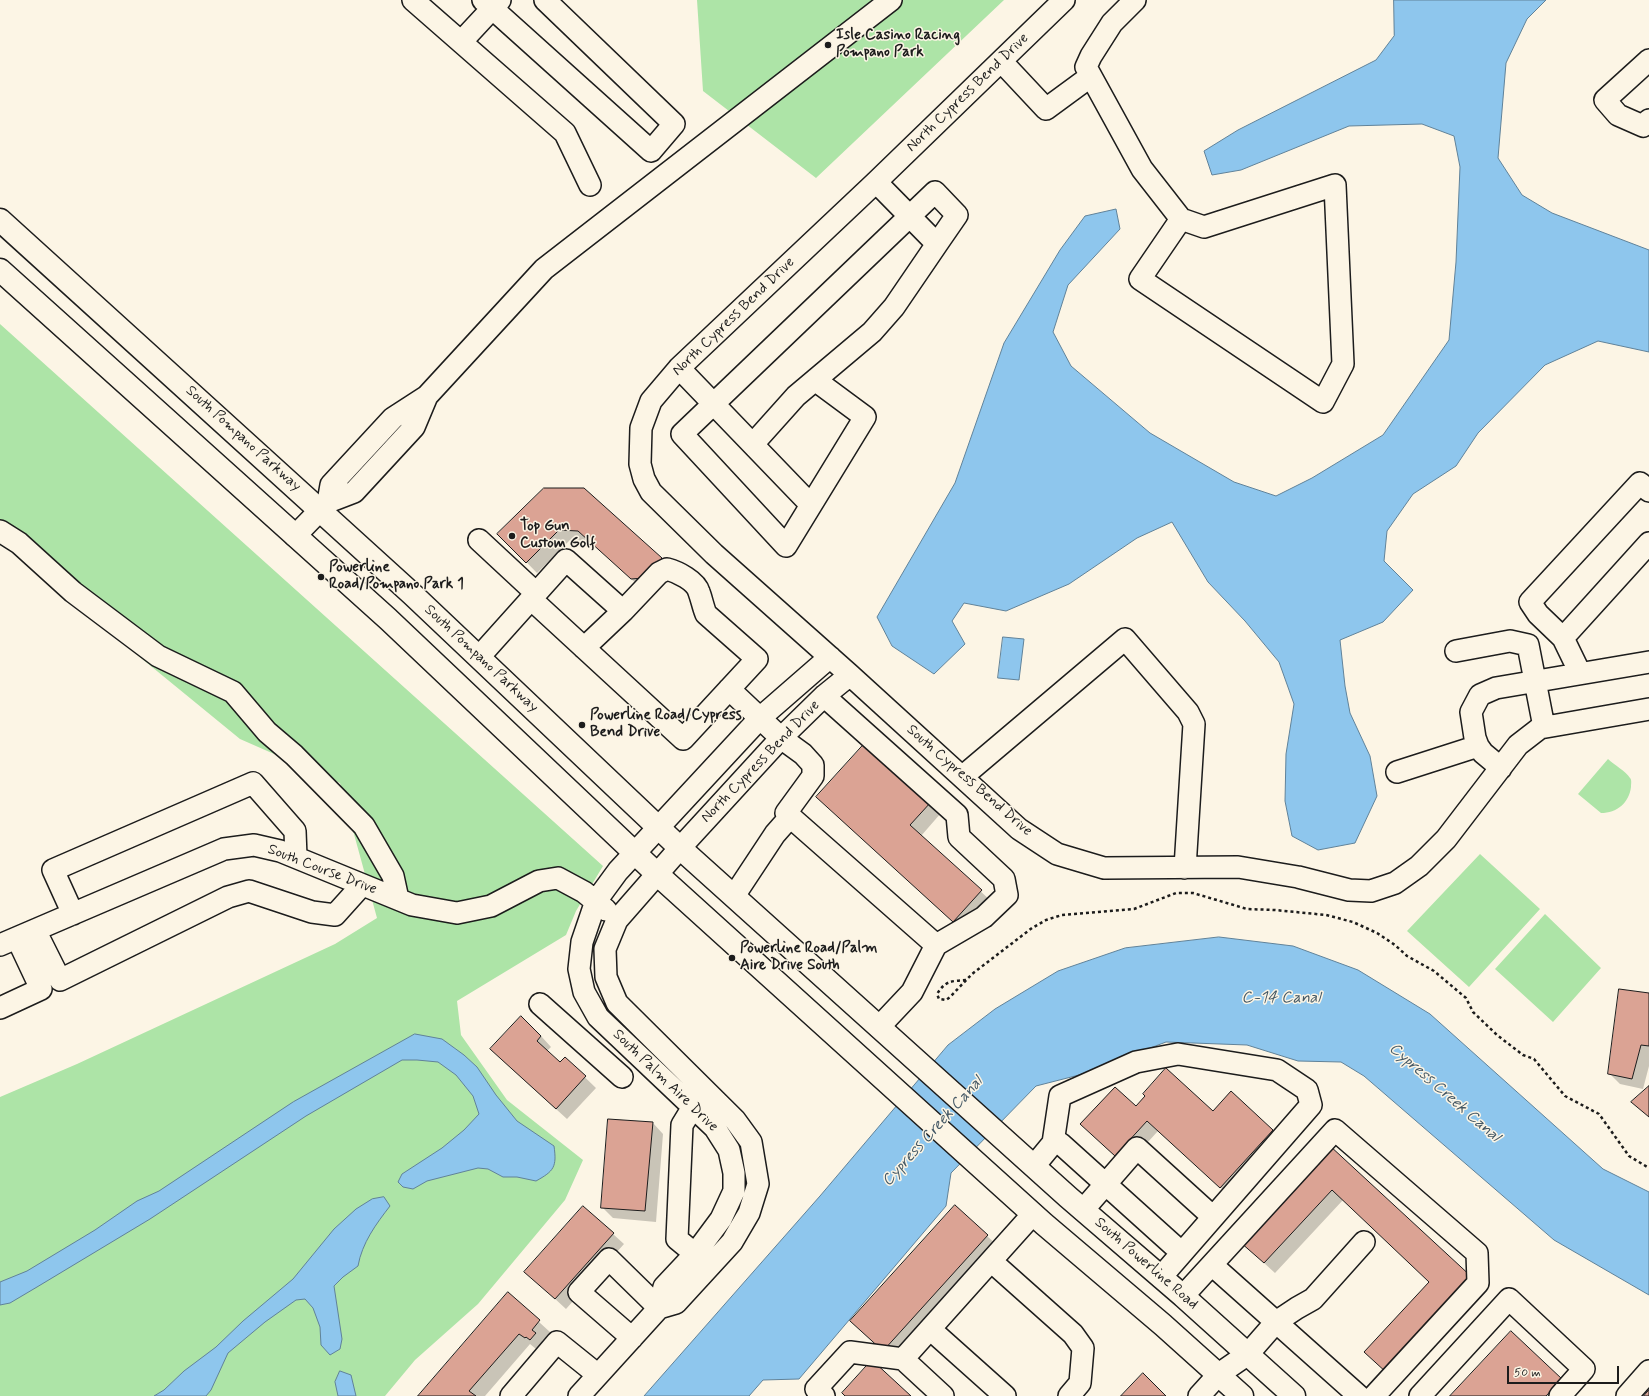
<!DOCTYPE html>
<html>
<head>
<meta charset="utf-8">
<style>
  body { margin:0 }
  #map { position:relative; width:1649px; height:1396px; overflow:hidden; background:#fcf5e5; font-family:Mynerve,sans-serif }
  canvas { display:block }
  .scale { position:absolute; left:1507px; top:1366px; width:112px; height:18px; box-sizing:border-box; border:2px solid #1c1c1c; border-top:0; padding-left:5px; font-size:12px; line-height:14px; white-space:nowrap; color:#1c1c1c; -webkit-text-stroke:3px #fcf5e5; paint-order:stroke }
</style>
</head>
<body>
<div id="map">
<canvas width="1649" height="1396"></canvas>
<div class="scale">50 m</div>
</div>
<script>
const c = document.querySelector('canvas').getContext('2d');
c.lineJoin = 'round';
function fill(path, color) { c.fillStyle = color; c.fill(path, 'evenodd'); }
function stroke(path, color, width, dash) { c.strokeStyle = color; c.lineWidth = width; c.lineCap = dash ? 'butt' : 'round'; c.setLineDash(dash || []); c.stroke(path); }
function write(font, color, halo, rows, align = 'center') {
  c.font = font + ' Mynerve,sans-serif'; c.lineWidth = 3; c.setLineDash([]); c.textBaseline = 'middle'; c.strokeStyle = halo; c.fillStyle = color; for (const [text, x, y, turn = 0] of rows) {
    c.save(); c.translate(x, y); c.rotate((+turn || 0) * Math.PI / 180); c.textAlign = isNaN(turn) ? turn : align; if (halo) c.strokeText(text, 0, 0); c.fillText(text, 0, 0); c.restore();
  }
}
fill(new Path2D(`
  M 697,0 L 1004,0 L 816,178 L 703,91 Z
  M 0,324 L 603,866 L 576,911 L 566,935 L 457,1001 L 461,1035 L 507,1100 L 583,1160 L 565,1200 L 478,1304 L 415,1360 L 385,1396 L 0,1396 L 0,1097 L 77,1064 L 335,944 L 377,918 L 340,783 L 240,739 L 9,550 L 0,545 Z
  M 1608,759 C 1614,765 1626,771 1630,778 C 1632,780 1631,784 1631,787 C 1629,803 1617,813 1601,813 L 1578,794 Z
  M 1480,854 L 1540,909 L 1469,987 L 1407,931 Z
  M 1545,914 L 1601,968 L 1553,1022 L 1495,969 Z`), '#ade4a7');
const water = new Path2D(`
  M 1394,0 L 1546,0 L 1527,19 L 1506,63 L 1498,158 L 1522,195 L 1552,213 L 1649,250 L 1649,352 L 1598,341 L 1545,365 L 1478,433 L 1456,466 L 1413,494 L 1387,531 L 1384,561 L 1413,590 L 1383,622 L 1340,640 L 1345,686 L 1350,713 L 1370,756 L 1377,796 L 1355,843 L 1318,850 L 1292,836 L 1285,801 L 1286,754 L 1294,704 L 1279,662 L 1245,621 L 1208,582 L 1172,522 L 1137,538 L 1069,584 L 1006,611 L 964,603 L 952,621 L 965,644 L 934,674 L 892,646 L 877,617 L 955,483 L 1004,343 L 1060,250 L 1085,216 L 1116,209 L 1120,229 L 1068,285 L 1053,332 L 1071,366 L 1150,433 L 1234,482 L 1276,496 L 1312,478 L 1383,435 L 1449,340 L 1456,262 L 1460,167 L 1454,136 L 1422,124 L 1349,126 L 1241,170 L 1212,175 L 1204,151 L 1238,130 L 1376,60 L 1394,36 Z
  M 1003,637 L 1024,639 L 1019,680 L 998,678 Z
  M 1219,937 L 1293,946 L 1358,970 L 1430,1014 L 1603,1169 L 1649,1192 L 1649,1295 L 1554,1240 L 1364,1076 L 1341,1062 L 1298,1061 L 1247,1045 L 1166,1042 L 1079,1075 L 1036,1086 L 951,1173 L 946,1206 L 799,1379 L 763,1380 L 749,1396 L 644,1396 L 820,1196 L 948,1045 L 995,1009 L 1058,971 L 1125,948 Z
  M 415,1034 L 442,1039 L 464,1055 L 477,1067 L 496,1095 L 517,1121 L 554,1146 C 557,1167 554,1171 536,1181 L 517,1177 L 503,1177 L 488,1169 L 478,1168 L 427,1181 L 413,1189 L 403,1187 L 398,1182 L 402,1174 L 442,1148 L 464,1130 L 479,1114 L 473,1096 L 456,1075 L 438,1062 L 417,1060 L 402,1060 L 306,1116 L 150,1219 L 37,1287 L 10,1303 L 0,1305 L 0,1282 L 27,1271 L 95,1230 L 137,1201 L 159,1191 L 293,1102 Z
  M 384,1197 L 390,1206 C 376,1224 362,1243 358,1266 L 343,1277 L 334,1286 L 342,1339 L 340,1349 L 330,1355 L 321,1345 L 320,1327 L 313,1308 L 305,1299 L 296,1300 L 265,1322 L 228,1353 L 211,1390 L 206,1396 L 154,1396 L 164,1390 L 184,1371 L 216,1347 L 243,1321 L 293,1279 L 334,1229 L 356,1209 L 372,1199 Z
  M 340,1371 L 351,1375 L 356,1396 L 338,1396 L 335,1382 Z`);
fill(water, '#8ec6ed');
stroke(water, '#608299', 1);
fill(new Path2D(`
  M 584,489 L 661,559 L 672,570 L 642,589 L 590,541 L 570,540 L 537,573 L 499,534 Z
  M 866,744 L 941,813 L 921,836 L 992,902 L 964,932 L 828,807 Z
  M 1649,994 L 1649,1066 L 1643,1089 L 1620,1084 L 1609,1073 Z
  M 541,1036 L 551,1047 L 547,1051 L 560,1063 L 565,1058 L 596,1088 L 567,1119 L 502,1060 Z
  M 1231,1093 L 1283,1141 L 1232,1198 L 1158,1131 L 1126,1166 L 1092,1135 L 1136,1108 L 1213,1112 Z
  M 653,1123 L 663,1134 L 656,1222 L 613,1218 L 602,1207 Z
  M 1329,1147 L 1430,1282 L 1343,1200 L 1275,1273 L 1252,1252 Z
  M 613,1234 L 624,1244 L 566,1309 L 526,1272 Z
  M 987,1236 L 998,1246 L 895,1361 L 862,1332 Z
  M 508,1294 L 550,1332 L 542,1341 L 546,1344 L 541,1350 L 538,1347 L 536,1349 L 530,1344 L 485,1396 L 419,1396 Z
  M 1511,1333 L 1567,1396 L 1452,1396 Z`), '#0003');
const building = new Path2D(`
  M 544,488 L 584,488 L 662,558 L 644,578 L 631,579 L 578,531 L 559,530 L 526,563 L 497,534 Z
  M 866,742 L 931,802 L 910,825 L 982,890 L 953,922 L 816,797 Z
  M 1619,989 L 1649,993 L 1649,1046 L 1641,1045 L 1632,1079 L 1608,1074 Z
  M 521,1016 L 541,1036 L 537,1041 L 560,1062 L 565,1057 L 586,1076 L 556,1109 L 490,1049 Z
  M 1166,1068 L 1213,1111 L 1231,1091 L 1273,1130 L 1220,1188 L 1147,1121 L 1115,1156 L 1080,1124 L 1115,1087 L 1136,1106 L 1145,1096 L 1143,1094 Z
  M 1649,1086 L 1649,1117 L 1631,1102 Z
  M 608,1119 L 653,1122 L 645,1211 L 601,1208 Z
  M 1329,1145 L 1474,1279 L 1387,1373 L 1364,1352 L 1429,1282 L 1332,1190 L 1264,1263 L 1240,1242 Z
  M 955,1205 L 988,1235 L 883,1351 L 850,1321 Z
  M 583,1206 L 614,1233 L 555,1299 L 524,1272 Z
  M 508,1292 L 540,1320 L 532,1330 L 536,1333 L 530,1340 L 526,1337 L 525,1338 L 519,1334 L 469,1391 L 476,1396 L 418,1396 Z
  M 1511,1331 L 1562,1379 L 1546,1396 L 1450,1396 Z
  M 872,1360 L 911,1396 L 845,1396 L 842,1393 Z
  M 1143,1373 L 1166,1396 L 1121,1396 Z
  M 1649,1390 L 1649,1396 L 1644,1396 Z`);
fill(building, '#dba394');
stroke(building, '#1c1c1c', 1);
const minor = new Path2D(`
  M 413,0 L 565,133 L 590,185
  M 483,0 L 651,151 L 674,124 L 545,0
  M 1064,0 L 876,182 L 679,368 L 651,401 L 641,428 L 640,464 L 644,479 L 651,492 L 714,554 L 850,675 L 1019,829 L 1057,854 L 1104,868 L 1238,867 L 1298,877 L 1349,890 L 1371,891 L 1395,883 L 1419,866 L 1446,839 L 1518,745 L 1540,728 L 1649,709
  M 1135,0 L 1112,23 L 1091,56 L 1086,67 L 1142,169 L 1181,219 L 1204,227 L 1335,185 L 1343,364 L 1323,402 L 1140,279 L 1181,219
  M 461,42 L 500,0
  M 1649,60 L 1605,100 L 1618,115 L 1643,126 L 1649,120
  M 1001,61 L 1046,109 L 1091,76
  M 679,368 L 811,505
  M 815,380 L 865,417 L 786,546 L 682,434 L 935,192 L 957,215 L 937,244
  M 753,444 L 796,396 L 872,332 L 894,307 L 937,244 L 876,182
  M 328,502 L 331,485 L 393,418 L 427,396 L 544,269 L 891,0
  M 0,531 L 19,543 L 73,592 L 158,656 L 233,692 L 267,732 L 294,755 L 364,826 L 393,876 L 398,899
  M 295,536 L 328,502 L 354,492 L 414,427 L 427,396
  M 479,540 L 536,593
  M 531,599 L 683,739 L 757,659 L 706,614 C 703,607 702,600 699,592 C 696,581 678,572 667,569 L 659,573 L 623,611 L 584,648
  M 1563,638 L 1649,543
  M 1456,651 L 1510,641 L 1528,645 L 1544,727
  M 479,657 L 566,560 L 623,611
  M 1580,673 L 1563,638 L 1538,614 L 1530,602 L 1640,483 L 1649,491
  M 729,689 L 781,738 L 803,754 L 813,765 L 813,776 L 786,813 L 936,945
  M 824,696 L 957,815 L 959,837 L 1004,879 L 1007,895 L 984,917 L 936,945 L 912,992 L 879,1027
  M 1501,768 L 1483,753 L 1478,746 L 1475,738 L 1471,712 L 1480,695 L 1496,688 L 1649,662
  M 1397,772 L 1478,746
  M 962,777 L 1125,639 L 1188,712 L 1194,724 L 1185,868
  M 734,896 L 775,834 L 790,817
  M 73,914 L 53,870 L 253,783 L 295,831 L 296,857
  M 35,930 L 60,980 L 228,897 L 249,891 L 312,912 L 335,915 L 362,885
  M 0,945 L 224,849 L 254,845 L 280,851 L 412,905 L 457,913 L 491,906 L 539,881 L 558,878 L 584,892 L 606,910
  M 540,1004 L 622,1077
  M 0,1008 L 41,989 L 17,938
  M 701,1098 L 693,1107 L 682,1125 L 677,1239 L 705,1262
  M 1053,1143 L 1061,1144 L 1182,1253
  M 1034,1166 L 1053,1143 L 1060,1096 L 1136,1062 L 1178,1054 L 1277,1070 L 1307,1090 L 1311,1105 L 1161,1277
  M 1083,1210 L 1137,1148 L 1213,1217
  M 991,1261 L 1073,1334 L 1083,1348 L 1080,1383 L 1069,1396
  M 1212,1265 L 1359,1396
  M 1183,1296 L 1335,1130 L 1477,1253 L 1478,1283 L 1374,1396
  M 659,1308 L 676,1303 L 732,1242 L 749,1213 L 758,1184 L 751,1142 L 735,1120 L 617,1003 L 606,977 L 605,949 L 617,920 L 680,848 L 781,738 L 824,696 L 850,675
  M 930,1329 L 1005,1396
  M 632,1338 L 579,1292 L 609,1259 L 659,1308
  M 903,1359 L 1033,1214
  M 511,1396 L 557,1342 L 598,1375
  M 579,1396 L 659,1308 L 664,1287 L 695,1254 L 721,1219 L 734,1191 L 734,1173 L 729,1150 L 715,1128 L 598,1017 L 584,992 L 579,969 L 582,942 L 596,901 L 618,871 L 760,718 L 830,657
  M 824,1396 L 816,1389 L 850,1352 L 903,1359 L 943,1396
  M 1199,1396 L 1219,1374 L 1248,1354 L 1276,1322 L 1297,1308 L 1313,1299 L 1364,1242
  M 1420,1396 L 1509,1299 L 1584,1369 L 1560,1396
  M 1627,1396 L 1649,1371`);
const major = new Path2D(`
  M 0,220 L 412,594 L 680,848 L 1068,1197 L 1183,1296 L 1294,1396
  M 0,270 L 388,619 L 657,874 L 972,1159 L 1044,1224 L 1163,1325 L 1242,1396`);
stroke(minor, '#1c1c1c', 24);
stroke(major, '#1c1c1c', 25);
stroke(new Path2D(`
  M 966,980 C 951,981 945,981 937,994 L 939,999 L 946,1000 L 950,997 L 972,974 L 1032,928 L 1046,920 L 1062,915 L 1134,909 L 1176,893 L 1193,893 L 1247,909 L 1275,910 L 1326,915 L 1353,922 L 1377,933 L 1395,945 L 1407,956 L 1434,971 L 1466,998 L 1473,1012 L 1497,1035 L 1523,1055 L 1534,1059 L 1565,1096 L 1599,1114 L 1629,1156 L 1649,1168`), '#1c1c1c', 2.5, [3, 3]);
stroke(minor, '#fcf5e5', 21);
stroke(major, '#fcf5e5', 22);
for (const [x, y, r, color] of [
  [828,45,4,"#1c1c1c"],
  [512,536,4,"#1c1c1c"],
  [321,577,4,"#1c1c1c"],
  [582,725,4,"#1c1c1c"],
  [732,958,4,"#1c1c1c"]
]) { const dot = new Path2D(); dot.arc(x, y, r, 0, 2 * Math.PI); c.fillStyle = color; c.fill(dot); stroke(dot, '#fcf5e5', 1.5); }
write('bold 15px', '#1c1c1c', '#fcf5e5', [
  ["Isle Casino Racing",836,36],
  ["Pompano Park",836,53],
  ["Top Gun",520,527],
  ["Custom Golf",520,544],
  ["Powerline",329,568],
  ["Road/Pompano Park 1",329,585],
  ["Powerline Road/Cypress",590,716],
  ["Bend Drive",590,733],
  ["Powerline Road/Palm",740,949],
  ["Aire Drive South",740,966]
], 'left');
write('15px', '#1c1c1c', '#fcf5e5', [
  ["North Cypress Bend Drive",968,93,-44],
  ["North Cypress Bend Drive",734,317,-44],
  ["South Pompano Parkway",243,439,42],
  ["South Pompano Parkway",481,659,43],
  ["North Cypress Bend Drive",761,762,-46],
  ["South Cypress Bend Drive",969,781,41],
  ["South Course Drive",322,870,21],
  ["South Palm Aire Drive",665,1081,44],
  ["South Powerline Road",1146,1264,41]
]);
write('italic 16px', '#445865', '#fcf5e5', [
  ["C-14 Canal",1281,999],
  ["Cypress Creek Canal",1444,1093,41],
  ["Cypress Creek Canal",933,1132,-48]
]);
</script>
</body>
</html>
